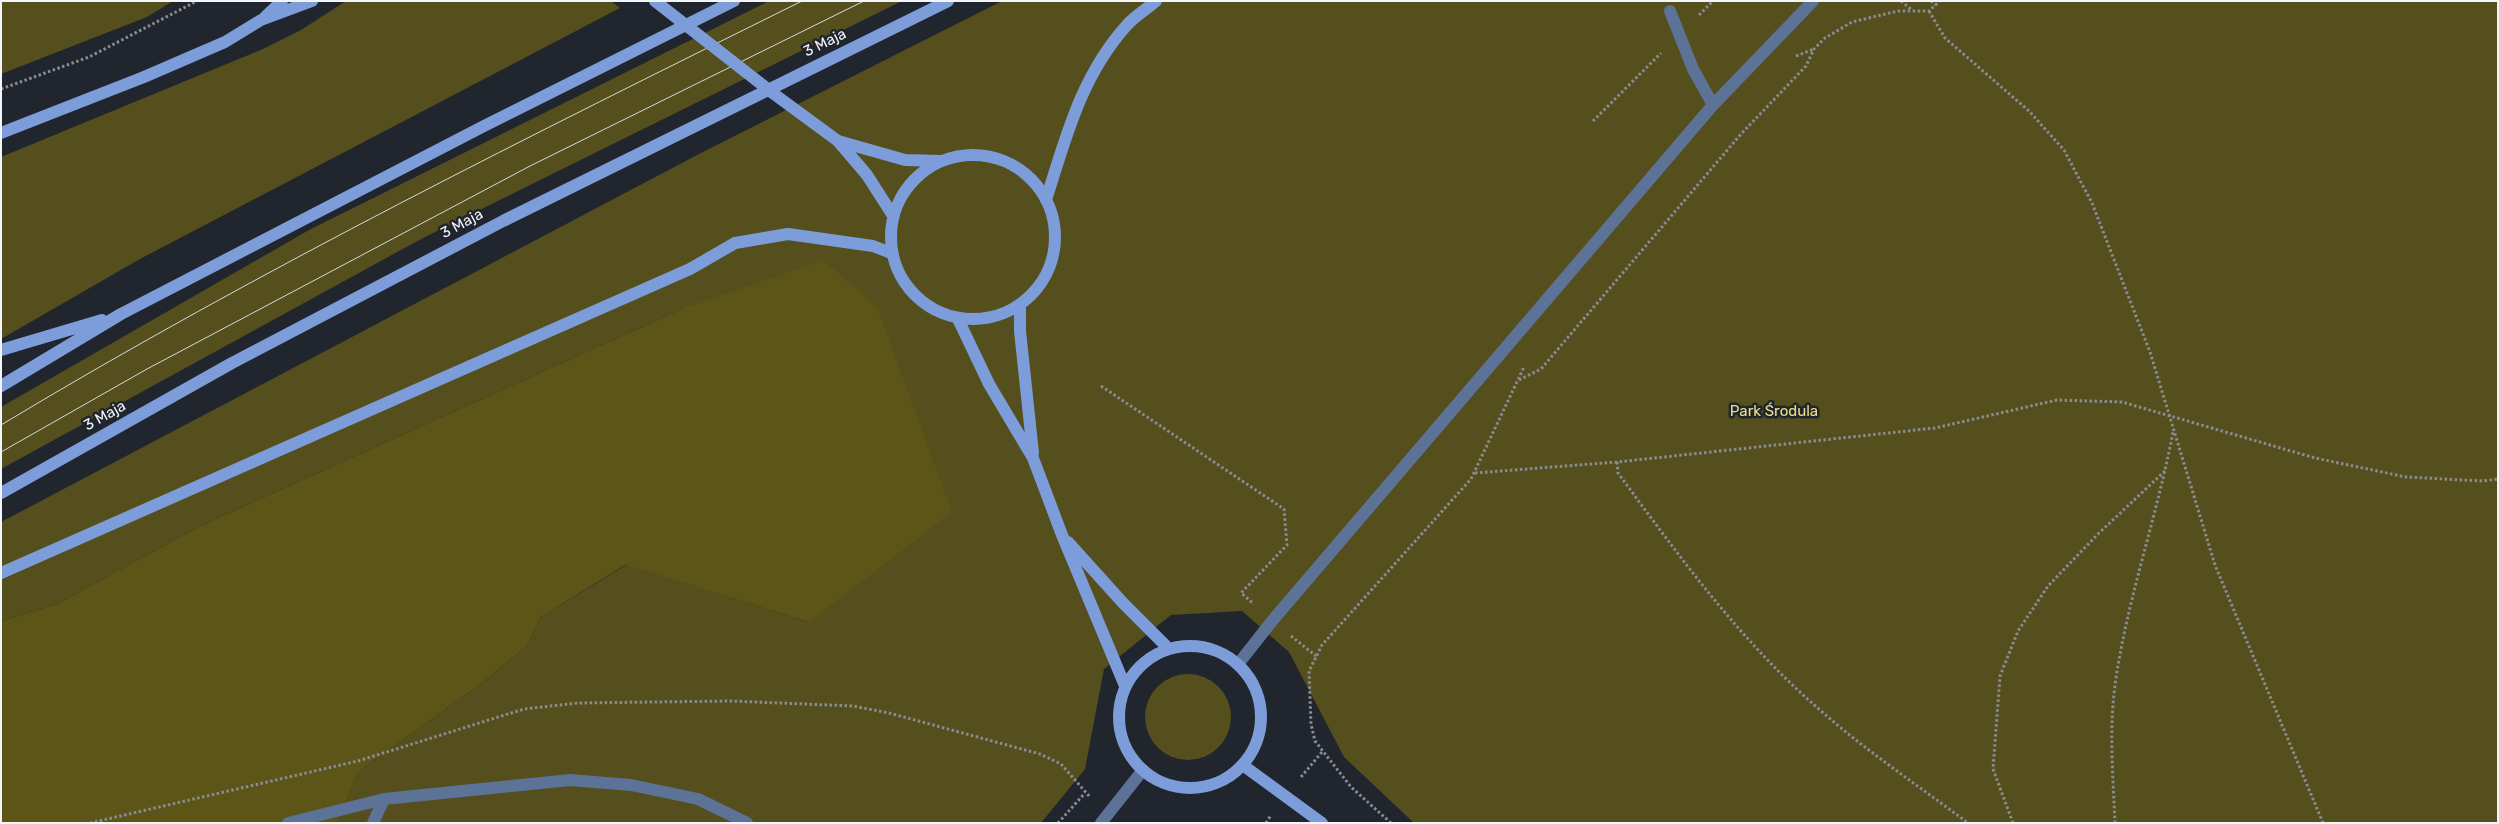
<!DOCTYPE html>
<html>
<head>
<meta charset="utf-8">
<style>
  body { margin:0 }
  #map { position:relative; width:2499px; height:824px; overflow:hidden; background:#21252d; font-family:Rubik,sans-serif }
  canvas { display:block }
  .frame { position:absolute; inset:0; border:2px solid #f2f5fa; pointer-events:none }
</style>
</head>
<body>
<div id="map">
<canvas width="2499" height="824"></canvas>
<div class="frame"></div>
</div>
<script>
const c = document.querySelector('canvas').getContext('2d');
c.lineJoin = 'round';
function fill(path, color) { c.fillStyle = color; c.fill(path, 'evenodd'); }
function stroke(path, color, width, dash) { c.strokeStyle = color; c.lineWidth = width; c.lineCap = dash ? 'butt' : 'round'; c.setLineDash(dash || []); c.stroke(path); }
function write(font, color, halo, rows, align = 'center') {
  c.font = font + ' Rubik,sans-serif'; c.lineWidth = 5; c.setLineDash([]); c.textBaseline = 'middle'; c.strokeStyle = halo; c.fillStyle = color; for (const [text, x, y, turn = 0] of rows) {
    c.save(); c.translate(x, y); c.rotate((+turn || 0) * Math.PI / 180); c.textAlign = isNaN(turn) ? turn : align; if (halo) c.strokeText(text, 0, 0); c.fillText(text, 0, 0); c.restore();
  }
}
fill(new Path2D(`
  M 1,1 L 173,1 L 147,17 L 1,74 Z
  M 346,1 L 611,1 L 620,8 L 140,259 L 1,339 L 1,157 L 263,49 L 301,30 Z
  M 769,1 L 902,1 L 421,239 L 1,469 L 1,407 L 309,230 Z
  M 1002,1 L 2498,1 L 2498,823 L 1414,823 L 1344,757 L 1289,652 L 1242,611 L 1171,615 L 1104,669 L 1085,769 L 1041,823 L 338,823 L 358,772 L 482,683 L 527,646 L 541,617 L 626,565 L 809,622 L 684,308 L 200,526 L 57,604 L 1,621 L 1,522 L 699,154 Z
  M1145 717a43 43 0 1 1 86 0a43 43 0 1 1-86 0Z`), '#554f1d');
fill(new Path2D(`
  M 823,260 L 877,307 L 952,512 L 809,622 L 625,565 L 541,617 L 527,646 L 482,683 L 358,772 L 338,823 L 1,823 L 1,621 L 57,604 L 200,526 L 684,308 Z`), '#5c5517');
stroke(new Path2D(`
  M 1901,1 L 1912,10
  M 1931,1 L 1936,5
  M 1929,11 L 1945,38 L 2029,111 L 2064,150 L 2092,203 L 2150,352 L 2215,565 L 2323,823
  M 1699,15 L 1713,1
  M 1796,56 L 1814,49
  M 1,89 L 89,57 L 197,1
  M 1593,121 L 1661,53
  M 1519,380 L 1541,369 L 1741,134 L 1806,66 L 1814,49 L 1825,38 L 1852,22 L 1898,11 L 1929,11 L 1940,1
  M 1101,386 L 1284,509 L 1287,545 L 1241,593 L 1254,604
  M 1617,462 L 1618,473 C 1679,556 1741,642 1820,710 C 1866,751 1919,786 1968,823
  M 1475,473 L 1617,462 L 1935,428 L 2057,400 L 2122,402 L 2315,458 L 2406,477 L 2483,481 L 2498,479
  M 1291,636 L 1316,656
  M 1301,777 L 1322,752
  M 90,823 L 358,761 L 524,709 L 578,703 L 731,701 L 853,706 L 889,713 L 1040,754 L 1061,764 L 1090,797
  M 1058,823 L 1085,793
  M 1266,823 L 1271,815
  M 1391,823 L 1351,787 L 1315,741 L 1311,724 L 1309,671 L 1322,645 L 1471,479 L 1524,367
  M 2013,823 L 1993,769 L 2000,676 L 2018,631 L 2048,586 L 2099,533 L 2166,470
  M 2115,823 C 2113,778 2109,730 2115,685 C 2127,599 2157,517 2173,432`), '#898c93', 3, [2.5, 2.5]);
stroke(new Path2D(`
  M 1670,11 L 1693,69 L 1713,105
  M 1239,663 L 1272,621 L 1713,105 L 1813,1
  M 288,823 L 384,799 L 570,780 L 631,785 L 698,799 L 747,823
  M 373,823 L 384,799`), '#5d7297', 12);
stroke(new Path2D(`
  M 1101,823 L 1143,770`), '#5d7297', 12);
stroke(new Path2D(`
  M 265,17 L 282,1
  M 1,133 L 144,77 L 225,42 L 261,20 L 312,1
  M 838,141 L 905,160 L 941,161
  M 838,141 L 867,175 L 892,214
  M891 237a82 82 0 1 1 164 0a82 82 0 1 1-164 0Z
  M 1046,200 C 1066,137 1081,76 1127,25 C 1135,16 1147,9 1156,1
  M 1020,305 L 1020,331 L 1033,453
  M 958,319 L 989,384 L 1033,458 L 1062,535 L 1125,686
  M 1,350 L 102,320
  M 1,386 L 121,314 L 484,126 L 734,1
  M 1,493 L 232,363 L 503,221 L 948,1
  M 1068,542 L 1123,603 L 1169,649
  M 1,573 L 690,269 L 735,243 L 788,234 L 873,246 L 891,253
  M1119 717a71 71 0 1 1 142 0a71 71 0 1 1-142 0Z
  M 1244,766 L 1322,823`), '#7c9dd9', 12);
stroke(new Path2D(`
  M 1,425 C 260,269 532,135 802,1
  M 1,452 L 147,369 L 530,166 L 864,1`), '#d5d8dd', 1);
stroke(new Path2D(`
  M 655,1 L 774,94 L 838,141`), '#7c9dd9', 12);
write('15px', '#f2f5fa', '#21252d', [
  ["3 Maja",825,43,-26],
  ["3 Maja",462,224,-28],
  ["3 Maja",105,416,-29]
]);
write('15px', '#eae087', '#21252d', [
  ["Park Środula",1774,412]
]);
</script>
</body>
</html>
